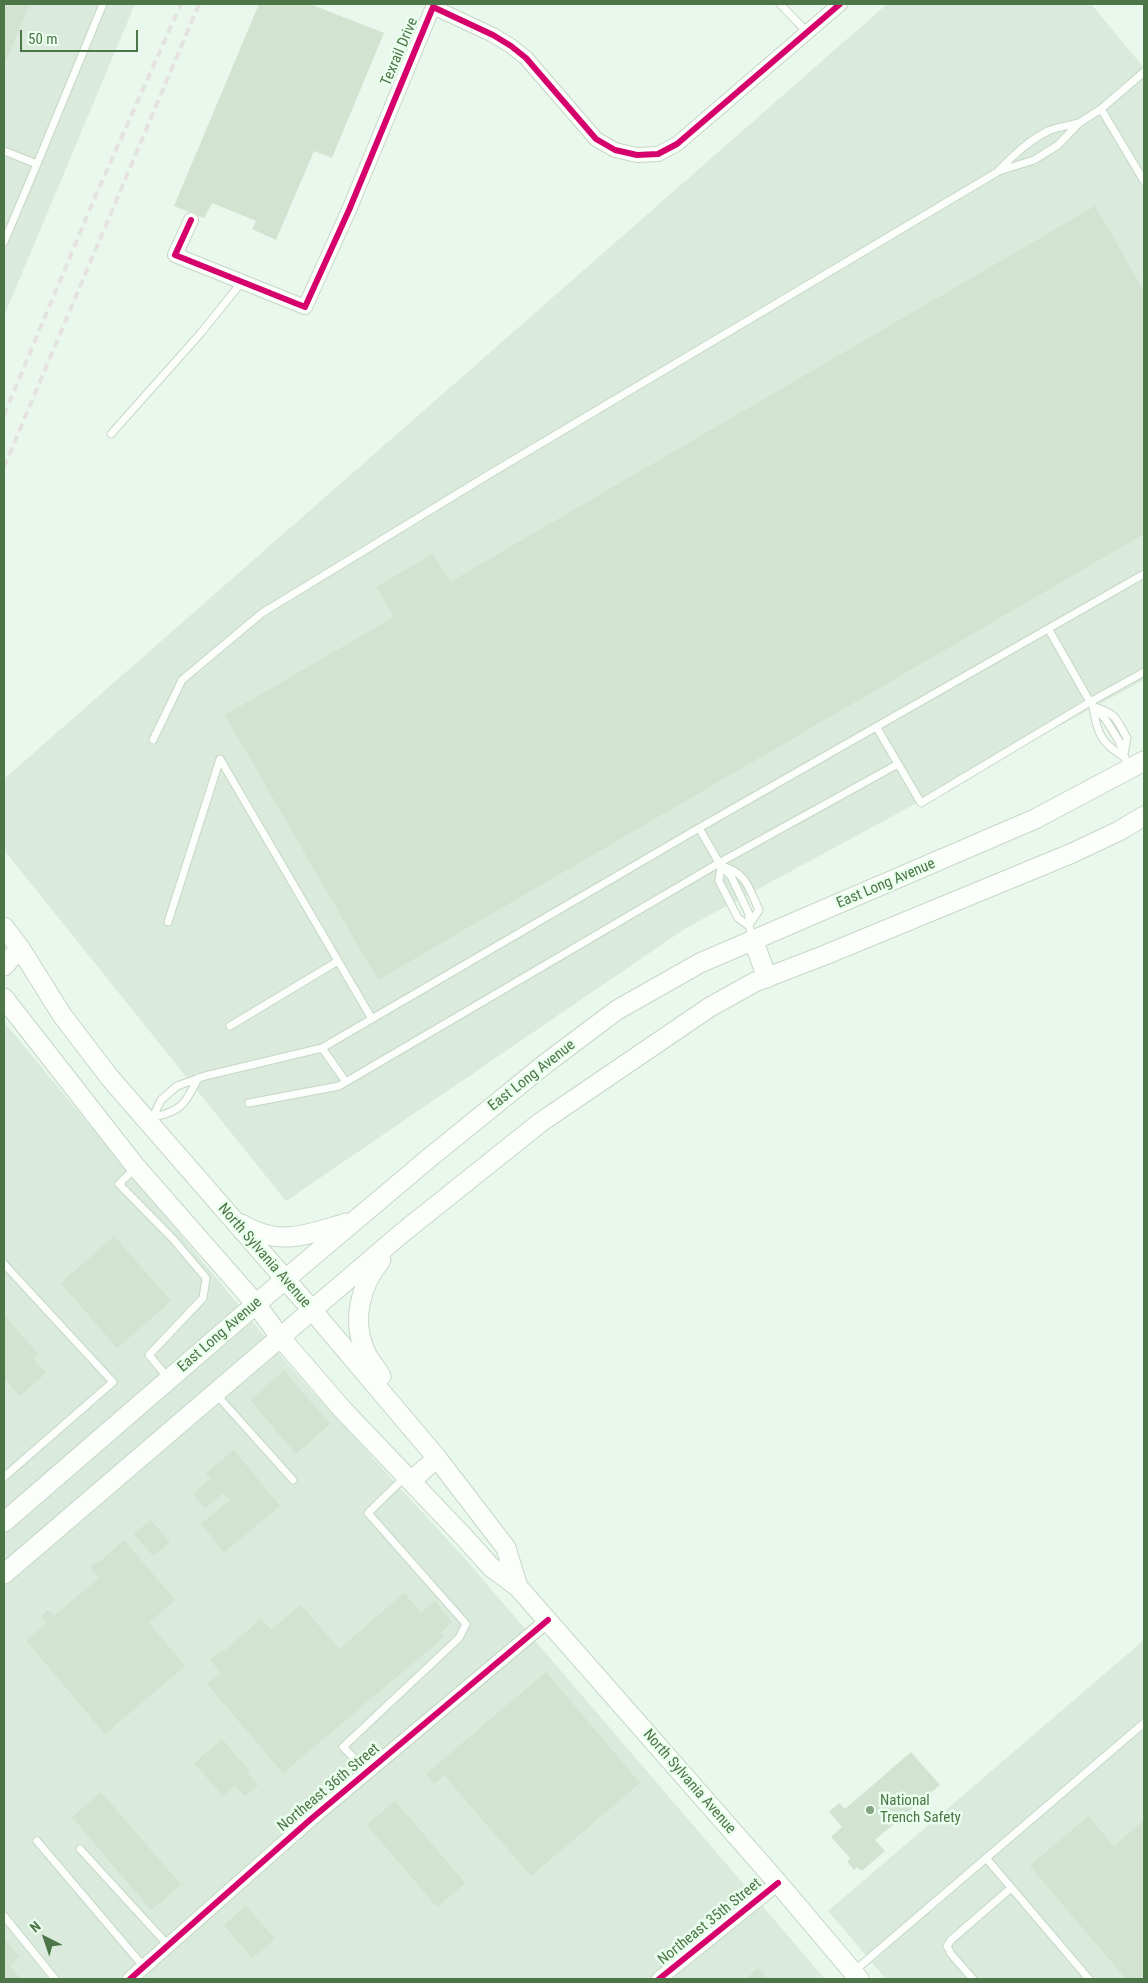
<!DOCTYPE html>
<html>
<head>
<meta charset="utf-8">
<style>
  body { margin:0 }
  #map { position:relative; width:1148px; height:1983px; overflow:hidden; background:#e9f7ec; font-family:"Roboto Condensed",sans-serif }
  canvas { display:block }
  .frame { position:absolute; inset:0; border:5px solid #4d7648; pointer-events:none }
  .north { position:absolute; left:20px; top:1913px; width:50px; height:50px; -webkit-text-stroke:4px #eaffee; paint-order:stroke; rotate:319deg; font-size:14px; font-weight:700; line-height:20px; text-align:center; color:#4d7648 }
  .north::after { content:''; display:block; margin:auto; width:18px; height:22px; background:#4d7648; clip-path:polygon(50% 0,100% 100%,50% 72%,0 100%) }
  .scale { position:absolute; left:20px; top:30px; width:118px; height:22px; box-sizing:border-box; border:2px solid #4d7648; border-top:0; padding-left:6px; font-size:15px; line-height:18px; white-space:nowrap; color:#4d7648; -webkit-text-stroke:4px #eaffee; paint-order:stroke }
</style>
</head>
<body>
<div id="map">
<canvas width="1148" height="1983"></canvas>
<div class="frame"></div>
<div class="north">N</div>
<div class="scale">50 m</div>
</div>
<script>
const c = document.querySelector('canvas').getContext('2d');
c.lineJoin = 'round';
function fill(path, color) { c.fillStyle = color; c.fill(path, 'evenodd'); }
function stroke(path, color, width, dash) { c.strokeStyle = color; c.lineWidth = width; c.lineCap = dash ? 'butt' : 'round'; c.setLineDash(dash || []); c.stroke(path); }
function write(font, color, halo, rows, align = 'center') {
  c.font = font + ' "Roboto Condensed",sans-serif'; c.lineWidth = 5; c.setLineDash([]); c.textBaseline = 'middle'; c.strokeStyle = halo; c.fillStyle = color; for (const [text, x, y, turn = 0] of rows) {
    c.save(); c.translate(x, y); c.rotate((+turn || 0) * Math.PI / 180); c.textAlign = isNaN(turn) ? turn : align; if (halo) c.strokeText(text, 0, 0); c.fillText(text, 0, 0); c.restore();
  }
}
fill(new Path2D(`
  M 4,4 L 135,4 L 4,316 Z
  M 887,4 L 1091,4 L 1144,68 L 1144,680 L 686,928 L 286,1201 L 4,850 L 4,779 Z
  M 4,1022 L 291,1368 L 466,1560 L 825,1979 L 4,1979 Z
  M 1144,1640 L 1144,1979 L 886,1979 L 828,1911 Z`), '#daeadc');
fill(new Path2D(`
  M 4,4 L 30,4 L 4,65 Z
  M 259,4 L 310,4 L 384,33 L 332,158 L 314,151 L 276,240 L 252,229 L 256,221 L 212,203 L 204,218 L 174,206 Z
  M 1095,206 L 1144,291 L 1144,534 L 378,980 L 225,715 L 394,617 L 376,587 L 433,554 L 450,582 Z
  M 114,1236 L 171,1301 L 117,1348 L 61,1283 Z
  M 4,1315 L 38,1354 L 33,1358 L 46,1373 L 20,1396 L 7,1381 L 4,1384 Z
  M 284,1371 L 330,1424 L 296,1454 L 250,1400 Z
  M 234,1450 L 280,1506 L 224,1552 L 201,1524 L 230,1500 L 223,1493 L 205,1508 L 193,1494 L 211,1479 L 206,1473 Z
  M 151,1520 L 170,1542 L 153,1556 L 134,1534 Z
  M 124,1540 L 175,1600 L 149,1623 L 185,1666 L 105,1734 L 26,1640 L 47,1623 L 41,1616 L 48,1610 L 54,1616 L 99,1578 L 90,1567 L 96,1562 L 97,1564 Z
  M 404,1593 L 421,1613 L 435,1601 L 452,1622 L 440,1633 L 444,1637 L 283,1773 L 207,1684 L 221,1673 L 210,1660 L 222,1649 L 224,1651 L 261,1619 L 271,1630 L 301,1605 L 339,1649 Z
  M 546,1672 L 640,1783 L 531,1876 L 444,1775 L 434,1784 L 426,1774 Z
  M 222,1739 L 250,1772 L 248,1773 L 258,1785 L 245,1796 L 235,1785 L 223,1796 L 194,1763 Z
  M 911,1752 L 940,1785 L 875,1840 L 885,1851 L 862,1871 L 857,1867 L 854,1870 L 847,1861 L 850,1858 L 831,1837 L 842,1827 L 829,1812 L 839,1803 L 845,1809 Z
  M 101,1792 L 181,1885 L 151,1910 L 72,1817 Z
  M 395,1801 L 465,1883 L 437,1907 L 367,1825 Z
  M 1088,1816 L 1114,1846 L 1144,1820 L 1144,1979 L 1126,1979 L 1030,1866 Z
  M 246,1906 L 275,1939 L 252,1958 L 224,1925 Z
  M 4,1939 L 19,1957 L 10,1966 L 21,1979 L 4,1979 Z
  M 758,1968 L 768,1979 L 746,1979 Z`), '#d2e3d2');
const lane = new Path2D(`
  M 780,4 L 807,32
  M 1101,109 L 1144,181
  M 4,151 L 37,164 L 4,242
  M 37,164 L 103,4
  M 999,170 C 1014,155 1028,141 1048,131 C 1057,127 1068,126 1078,123
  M 111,434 L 200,334 L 241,283
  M 1049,630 L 1090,702 L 1106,720 L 1119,741 L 1129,769
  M 1093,707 C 1097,733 1101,743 1124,757
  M 1095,707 C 1117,714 1116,719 1127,738 L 1124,754
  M 877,728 L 921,803 L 1090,702 L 1144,672
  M 153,740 L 182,680 L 262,613 L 488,475 L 999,171 L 1034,160 L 1058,145 L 1079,123 L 1101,109 L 1144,72
  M 721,866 L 719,881 L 738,918 L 749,926
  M 722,866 C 747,873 749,889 759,910 L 749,925
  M 168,922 L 220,759 L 372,1019
  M 753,939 L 749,926 L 749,914 L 731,876 L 721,866 L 699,828 L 1144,574
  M 230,1026 L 338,961
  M 322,1048 L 346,1082
  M 249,1103 L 339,1086 L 719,863 L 898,764
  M 153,1117 C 181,1112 186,1103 198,1078
  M 149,1120 L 153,1117 L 161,1100 L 177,1086 L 205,1076 L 322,1048 L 699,828
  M 136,1167 L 119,1184 L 173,1239 L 206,1278 L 203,1298 L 149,1355 L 168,1378
  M 4,1264 L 113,1382 L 4,1477
  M 215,1393 L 293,1480
  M 368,1772 L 343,1747 L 459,1638 L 466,1624 L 368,1513 L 406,1476
  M 37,1841 L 144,1967
  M 80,1849 L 168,1945
  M 986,1858 L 1089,1979
  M 4,1916 L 55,1979
  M 853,1972 L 1144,1723
  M 973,1979 L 951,1954 L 947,1946 L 951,1940 L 1011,1888`);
const street = new Path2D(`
  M 191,220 L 175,255 L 305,307 L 349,210 L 433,7 L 493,35 L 511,46 L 526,58 L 596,139 L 615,150 L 637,155 L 658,154 L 677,144 L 840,4
  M 130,1979 L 311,1819 L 548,1620
  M 659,1979 L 778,1883`);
const secondary = new Path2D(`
  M 4,927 L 20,948 L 62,1015 L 110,1078 L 312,1310 L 437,1458 L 506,1548 L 518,1587
  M 753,939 L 767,978
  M 4,966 L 20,948
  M 4,998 L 136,1167 L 256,1304 L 280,1337 L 343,1410 L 465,1538 L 491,1567 L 518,1587 L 778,1883 L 859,1979
  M 241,1224 C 280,1247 305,1235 346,1223
  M 381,1260 C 360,1286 351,1321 366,1353 C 370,1361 376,1368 381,1376
  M 411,1481 L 437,1458
  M 4,1522 L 256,1304 L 428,1159 L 545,1064 L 617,1010 L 700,963 L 1035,819 L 1144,761
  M 4,1574 L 402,1233 L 541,1122 L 710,1007 L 755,982 L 825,955 L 1070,854 L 1119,831 L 1144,816`);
stroke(lane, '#c5d7c5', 9);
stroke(street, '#c5d7c5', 16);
stroke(secondary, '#c5d8c6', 21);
stroke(lane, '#fcfefc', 7);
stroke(street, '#fcfefc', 14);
stroke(secondary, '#fcfefc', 19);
stroke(new Path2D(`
  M 4,415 L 95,197 L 181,4
  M 4,467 L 199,4`), '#e5e3e1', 4, [8, 5]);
stroke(new Path2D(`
  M 191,220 L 175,255 L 305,307 L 349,210 L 433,7 L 493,35 L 511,46 L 526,58 L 596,139 L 615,150 L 637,155 L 658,154 L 677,144 L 840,4
  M 130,1979 L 311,1819 L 548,1620
  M 659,1979 L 778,1883`), '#d6006c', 6);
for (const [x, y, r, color] of [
  [870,1810,5,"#84a381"]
]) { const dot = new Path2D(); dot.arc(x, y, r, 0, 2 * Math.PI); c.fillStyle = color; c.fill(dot); stroke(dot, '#eaffee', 2); }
write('15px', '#4d7648', '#eaffee', [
  ["Texrail Drive",400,52,-67],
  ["East Long Avenue",886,884,-23],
  ["East Long Avenue",532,1076,-38],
  ["North Sylvania Avenue",264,1256,49],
  ["East Long Avenue",220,1335,-41],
  ["North Sylvania Avenue",689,1782,49],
  ["Northeast 36th Street",329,1788,-40],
  ["Northeast 35th Street",710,1922,-39]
]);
write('15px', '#4d7648', '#eaffee', [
  ["National",880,1801],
  ["Trench Safety",880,1818]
], 'left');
</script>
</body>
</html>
